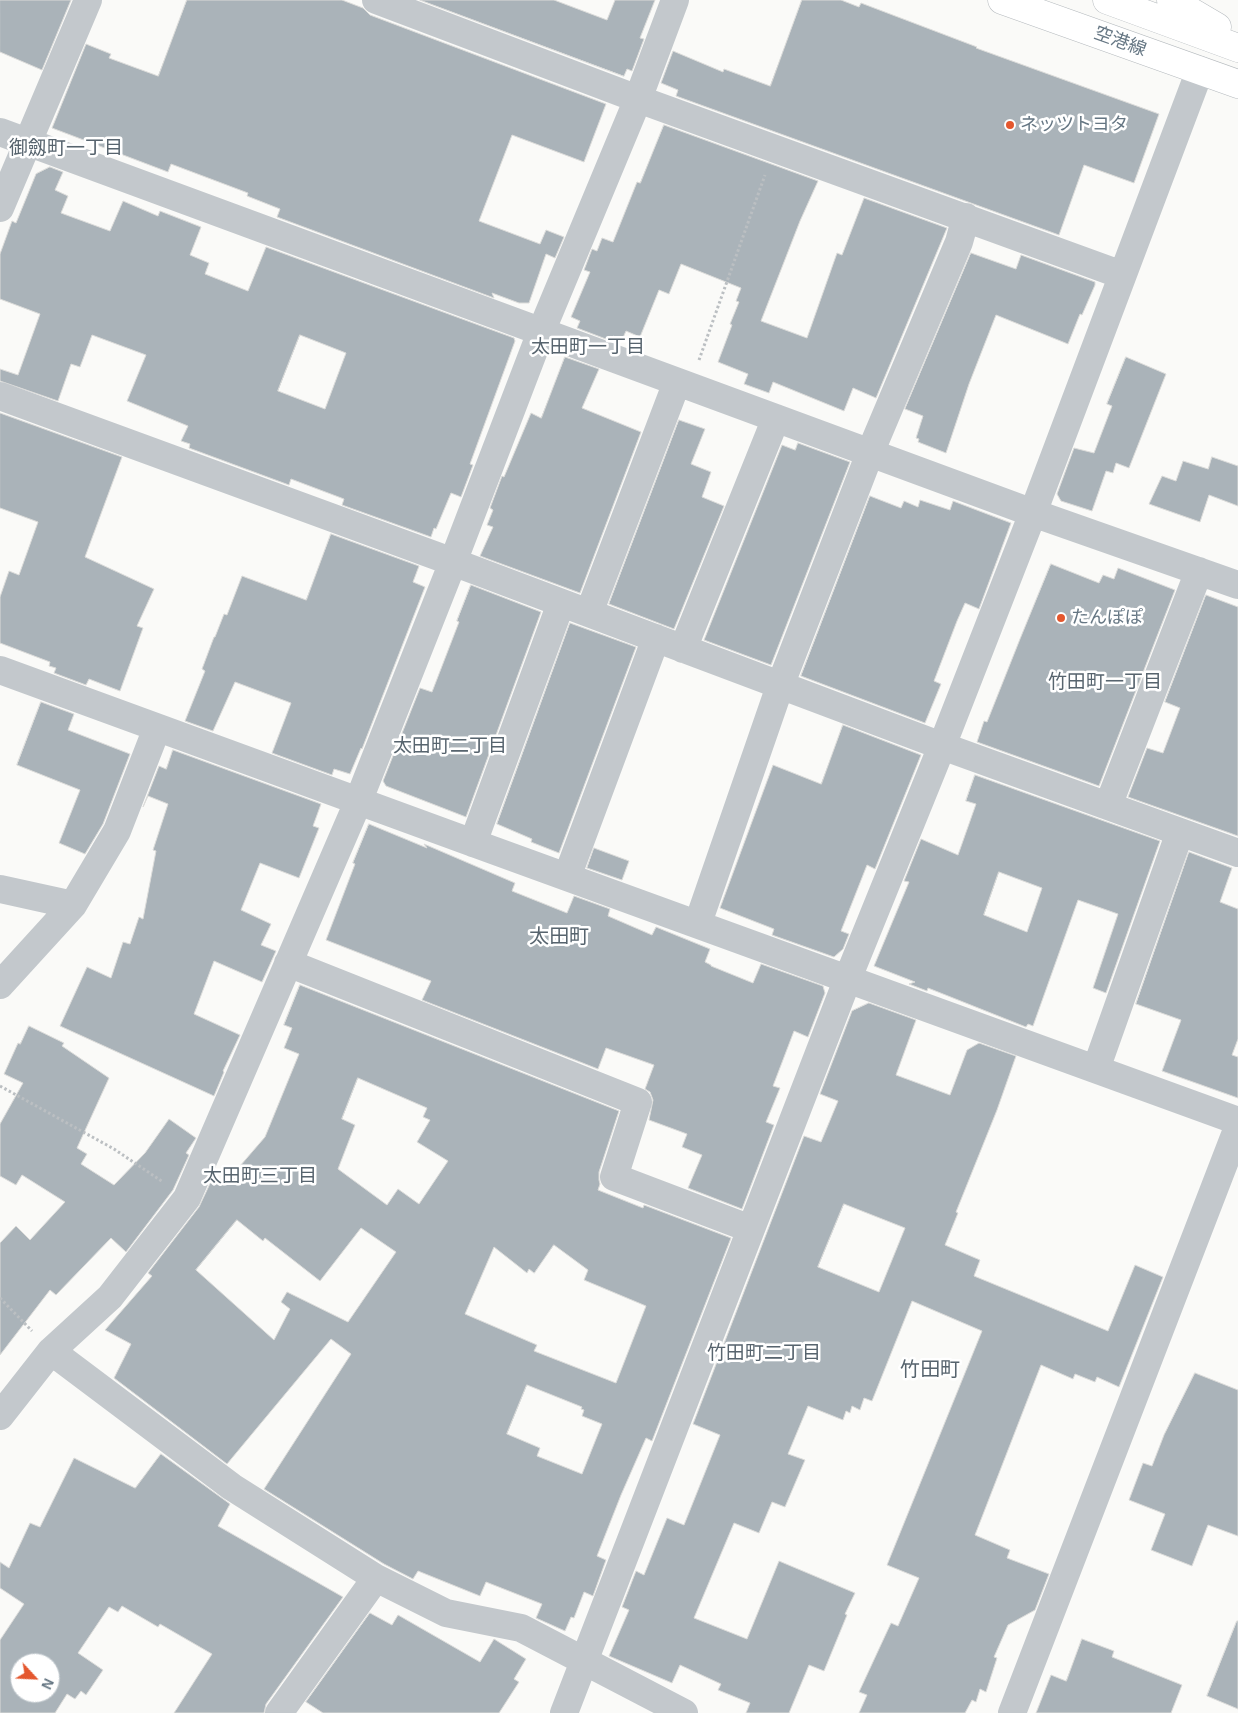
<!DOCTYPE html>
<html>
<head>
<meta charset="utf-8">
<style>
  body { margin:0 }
  #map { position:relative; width:1238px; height:1713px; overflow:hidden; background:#fafaf8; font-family:Helvetica,sans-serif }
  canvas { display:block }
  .north { position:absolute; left:10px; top:1653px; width:50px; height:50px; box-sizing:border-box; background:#fff; border:1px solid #c1c8cd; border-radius:50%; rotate:115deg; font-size:14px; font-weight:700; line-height:20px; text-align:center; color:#657683 }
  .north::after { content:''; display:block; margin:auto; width:18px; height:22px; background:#e4572e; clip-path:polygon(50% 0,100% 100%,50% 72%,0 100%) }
</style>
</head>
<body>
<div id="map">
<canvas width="1238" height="1713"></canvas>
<div class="north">N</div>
</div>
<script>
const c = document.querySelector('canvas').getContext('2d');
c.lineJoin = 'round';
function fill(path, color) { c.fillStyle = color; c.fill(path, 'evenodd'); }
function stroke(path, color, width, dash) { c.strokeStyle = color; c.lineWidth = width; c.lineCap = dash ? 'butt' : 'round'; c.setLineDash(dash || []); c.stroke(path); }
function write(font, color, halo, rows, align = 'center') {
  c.font = font + ' Helvetica,"Noto Sans JP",sans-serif'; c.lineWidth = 5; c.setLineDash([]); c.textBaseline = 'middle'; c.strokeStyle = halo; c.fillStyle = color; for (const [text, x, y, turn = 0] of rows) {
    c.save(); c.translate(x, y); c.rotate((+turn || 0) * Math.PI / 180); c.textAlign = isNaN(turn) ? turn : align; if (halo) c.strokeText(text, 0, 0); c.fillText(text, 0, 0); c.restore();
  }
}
const building = new Path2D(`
  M 0,0 L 71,0 L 42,70 L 0,52 Z
  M 187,0 L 342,0 L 363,8 L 370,15 L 606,104 L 584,162 L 512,135 L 479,221 L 540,244 L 546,230 L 564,237 L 555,258 L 546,254 L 529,303 L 519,303 L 492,293 L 494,298 L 277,217 L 280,209 L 247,196 L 248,193 L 171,164 L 168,172 L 52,128 L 86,44 L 111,54 L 109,58 L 158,76 Z
  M 420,0 L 554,0 L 607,20 L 615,0 L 655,0 L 640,38 L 644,39 L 632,71 L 627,69 L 624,76 Z
  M 802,0 L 841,0 L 859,7 L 861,3 L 977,47 L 976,48 L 1159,114 L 1134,183 L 1084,165 L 1059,235 L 676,96 L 678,90 L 661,83 L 673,51 L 723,72 L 724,69 L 770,86 Z
  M 664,125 L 818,181 L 800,221 L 761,321 L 807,338 L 837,253 L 842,255 L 864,198 L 947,228 L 876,398 L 853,388 L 844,411 L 773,382 L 769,393 L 744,384 L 748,374 L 718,362 L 732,325 L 730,324 L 739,302 L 736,301 L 741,288 L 681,264 L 669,294 L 659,290 L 640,337 L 626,331 L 622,340 L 613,336 L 611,341 L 577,328 L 580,321 L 571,317 L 590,272 L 584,270 L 592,249 L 597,251 L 602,238 L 613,242 L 637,182 L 640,183 Z
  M 50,167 L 63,172 L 55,190 L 68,196 L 61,213 L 110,231 L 123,201 L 158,216 L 160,211 L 201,227 L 190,255 L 209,263 L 205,274 L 248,291 L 266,247 L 514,338 L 515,341 L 470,464 L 473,465 L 461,497 L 451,493 L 436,529 L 434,528 L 431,537 L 342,505 L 344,499 L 291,479 L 289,485 L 189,448 L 190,444 L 181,441 L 188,426 L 127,401 L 146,355 L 92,335 L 80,367 L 71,364 L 58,401 L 0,381 L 0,369 L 18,375 L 40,314 L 0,299 L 0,254 L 12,221 L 16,223 L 36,174 ZM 300,335 L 346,353 L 325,409 L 278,391 Z
  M 971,253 L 1016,269 L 1021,255 L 1095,282 L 1095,285 L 1082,315 L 1080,314 L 1068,344 L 996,315 L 969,384 L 946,453 L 918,442 L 919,439 L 916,438 L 923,416 L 905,409 Z
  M 565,357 L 599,369 L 582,408 L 641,432 L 580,593 L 480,556 L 493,527 L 487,525 L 493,510 L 490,508 L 502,476 L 504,477 L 531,413 L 541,418 Z
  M 1126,357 L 1166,374 L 1129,468 L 1116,463 L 1113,473 L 1106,471 L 1092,511 L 1061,501 L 1057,494 L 1074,448 L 1094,453 L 1112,406 L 1107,404 Z
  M 0,413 L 122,457 L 85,557 L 154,589 L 137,626 L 143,628 L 120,691 L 89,679 L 86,685 L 54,673 L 56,668 L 49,666 L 50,662 L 0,643 L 0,597 L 9,571 L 19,575 L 38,522 L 0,508 Z
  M 679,420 L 705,429 L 691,464 L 711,472 L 702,497 L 724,506 L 674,629 L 609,604 Z
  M 798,443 L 850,462 L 771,665 L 704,640 L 782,445 L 795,450 Z
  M 1212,457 L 1238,466 L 1238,506 L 1209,495 L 1200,522 L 1149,504 L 1162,476 L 1176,481 L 1183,461 L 1208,469 Z
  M 870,496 L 901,508 L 904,501 L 918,507 L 920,500 L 950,510 L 953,501 L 1011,523 L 979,609 L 965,603 L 957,621 L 934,681 L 941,684 L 925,723 L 801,676 Z
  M 331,534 L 419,566 L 413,582 L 425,587 L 362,749 L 361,748 L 350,774 L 334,769 L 332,775 L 272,753 L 291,703 L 235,682 L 213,731 L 185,721 L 205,671 L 202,669 L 214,637 L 215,637 L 224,614 L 227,615 L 242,576 L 306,600 Z
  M 1051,564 L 1099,583 L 1103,575 L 1114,579 L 1118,568 L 1175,590 L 1099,786 L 977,742 L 984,721 L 987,722 L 1020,639 Z
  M 471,585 L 541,612 L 466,817 L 386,786 L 383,781 L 420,688 L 432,692 L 459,622 L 457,621 Z
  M 1206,595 L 1238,607 L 1238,836 L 1128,797 L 1147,748 L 1163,753 L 1180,708 L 1165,702 Z
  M 570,623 L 636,647 L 559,853 L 531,842 L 532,839 L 497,824 Z
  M 41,702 L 74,714 L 68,730 L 130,754 L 103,824 L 85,854 L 59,843 L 80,790 L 17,765 Z
  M 843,725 L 921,755 L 875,869 L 867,865 L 841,931 L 849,934 L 843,949 L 834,957 L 772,935 L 774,929 L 720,908 L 773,765 L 821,784 Z
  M 173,750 L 321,804 L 313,826 L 319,828 L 299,878 L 260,863 L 241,910 L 271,924 L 261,945 L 276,951 L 262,982 L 214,961 L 194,1014 L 240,1035 L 223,1071 L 224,1072 L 214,1096 L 60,1026 L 87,967 L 111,978 L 123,942 L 130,944 L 139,917 L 143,919 L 156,851 L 153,850 L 168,804 L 148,796 L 143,807 L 159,766 L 166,769 Z
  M 975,775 L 1160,841 L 1106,993 L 1093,988 L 1118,914 L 1078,900 L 1033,1026 L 1028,1024 L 1026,1027 L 928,988 L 927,991 L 909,984 L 915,982 L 874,966 L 909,882 L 904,881 L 921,839 L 958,855 L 976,804 L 966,801 ZM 999,872 L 1042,888 L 1027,932 L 984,915 Z
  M 369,824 L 427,848 L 424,844 L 515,883 L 512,891 L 567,913 L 574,896 L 610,909 L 608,916 L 652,935 L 656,927 L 710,949 L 705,962 L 711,965 L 711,966 L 753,983 L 761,964 L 823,986 L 825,993 L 808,1037 L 794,1031 L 773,1086 L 780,1088 L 766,1122 L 774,1125 L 742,1209 L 688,1188 L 702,1155 L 682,1147 L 687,1134 L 649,1120 L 653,1100 L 650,1092 L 645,1089 L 654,1065 L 606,1048 L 598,1069 L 422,1000 L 431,981 L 326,940 L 355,864 L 353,863 Z
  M 594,848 L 629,861 L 622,880 L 587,868 Z
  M 1189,852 L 1232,868 L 1220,902 L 1238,909 L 1238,1039 L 1232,1055 L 1238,1057 L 1238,1098 L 1162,1071 L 1181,1020 L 1136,1004 Z
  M 300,985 L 619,1111 L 599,1172 L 599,1180 L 600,1184 L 598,1190 L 643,1208 L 644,1205 L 731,1238 L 652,1441 L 646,1438 L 621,1495 L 597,1556 L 606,1560 L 593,1596 L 584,1592 L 574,1618 L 571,1617 L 565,1631 L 536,1618 L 542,1604 L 486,1582 L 480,1596 L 418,1571 L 413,1579 L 384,1564 L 264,1489 L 351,1354 L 331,1339 L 227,1464 L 114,1378 L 131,1344 L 105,1330 L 152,1276 L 148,1273 L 199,1207 L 214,1175 L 223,1182 L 225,1180 L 227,1181 L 265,1137 L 299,1054 L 284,1048 L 292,1028 L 284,1025 ZM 358,1078 L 427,1108 L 423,1117 L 430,1120 L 417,1142 L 448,1161 L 419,1204 L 398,1189 L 387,1205 L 338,1169 L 355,1125 L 342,1119 ZM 237,1220 L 263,1241 L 265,1238 L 320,1281 L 361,1228 L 396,1252 L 348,1322 L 287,1292 L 281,1302 L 290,1309 L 274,1340 L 196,1270 ZM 554,1245 L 588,1270 L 584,1280 L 646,1306 L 616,1383 L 534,1351 L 537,1345 L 465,1314 L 494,1247 L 527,1273 L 529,1269 L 534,1273 ZM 527,1385 L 582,1407 L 581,1409 L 584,1410 L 582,1416 L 602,1424 L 582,1474 L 537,1456 L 540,1448 L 507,1434 Z
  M 869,1003 L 916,1020 L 896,1075 L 950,1095 L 967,1050 L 979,1043 L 1016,1056 L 997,1110 L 956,1212 L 958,1213 L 945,1245 L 980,1260 L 974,1276 L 1108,1331 L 1135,1265 L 1163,1277 L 1119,1387 L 1097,1377 L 1095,1382 L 1075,1374 L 1073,1379 L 1041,1365 L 975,1535 L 1010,1550 L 1007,1558 L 1049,1574 L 1035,1610 L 1008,1625 L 994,1657 L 997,1658 L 986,1692 L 980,1689 L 976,1702 L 972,1700 L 965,1713 L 859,1713 L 867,1695 L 859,1692 L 891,1623 L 898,1626 L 919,1578 L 887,1565 L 982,1331 L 912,1301 L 872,1401 L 864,1398 L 860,1410 L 852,1406 L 850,1413 L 846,1411 L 843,1420 L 808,1406 L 788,1454 L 805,1460 L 785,1507 L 772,1502 L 759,1533 L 734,1523 L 694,1618 L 747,1639 L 779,1561 L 855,1593 L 845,1614 L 847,1615 L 824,1671 L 809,1665 L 789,1713 L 746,1713 L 750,1703 L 718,1690 L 721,1684 L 680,1665 L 672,1683 L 609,1656 L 629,1610 L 622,1607 L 636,1571 L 644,1575 L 667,1518 L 684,1525 L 720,1435 L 693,1424 L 804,1136 L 821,1142 L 838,1101 L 820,1094 L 852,1011 ZM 844,1204 L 905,1228 L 879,1292 L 818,1267 Z
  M 29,1026 L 64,1043 L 62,1046 L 109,1078 L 77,1148 L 87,1154 L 81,1164 L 114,1185 L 145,1153 L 169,1119 L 196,1138 L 186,1153 L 189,1155 L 173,1190 L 126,1252 L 111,1238 L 56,1295 L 50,1290 L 0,1355 L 0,1243 L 16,1226 L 30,1240 L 65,1202 L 22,1175 L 16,1185 L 0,1176 L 0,1124 L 23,1083 L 4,1074 L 18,1043 L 20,1044 Z
  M 1195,1373 L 1238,1390 L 1238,1536 L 1208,1525 L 1192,1566 L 1151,1550 L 1165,1514 L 1129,1500 L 1143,1463 L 1152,1466 L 1164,1435 Z
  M 161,1454 L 230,1504 L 218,1526 L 343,1597 L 266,1704 L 264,1713 L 174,1713 L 212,1654 L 160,1624 L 158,1627 L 122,1606 L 118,1612 L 109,1607 L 78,1653 L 103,1670 L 86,1695 L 81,1691 L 75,1699 L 67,1694 L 55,1713 L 0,1713 L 0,1640 L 24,1604 L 0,1588 L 0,1562 L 9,1568 L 30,1523 L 40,1527 L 74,1458 L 135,1488 ZM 20,1663 L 50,1663 L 50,1693 L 20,1693 Z
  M 370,1613 L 392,1625 L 398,1615 L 480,1662 L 494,1639 L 526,1659 L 514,1679 L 519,1682 L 499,1713 L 323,1713 L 306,1702 Z
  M 1237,1621 L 1238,1621 L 1238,1709 L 1207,1696 Z
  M 1082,1639 L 1114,1651 L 1112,1657 L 1182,1685 L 1171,1713 L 1036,1713 L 1051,1675 L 1066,1681 Z`);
fill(building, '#aab3b9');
stroke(building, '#dcdcda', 1);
const major = new Path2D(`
  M 1002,0 L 1238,84`);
const highway = new Path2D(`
  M 1107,0 L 1238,48
  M 1171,0 L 1217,27`);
stroke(major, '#b5babe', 29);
stroke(highway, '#b4b9bd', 29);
stroke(new Path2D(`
  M 699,360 L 765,175
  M 0,1086 L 114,1149 L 163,1182
  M 0,1298 L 32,1331`), '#bbbfc2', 3, [2.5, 2.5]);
stroke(new Path2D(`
  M 376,0 L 638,99 L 1122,275
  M 0,132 L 1033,513 L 1238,585
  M 0,208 L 88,0
  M 0,396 L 453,562 L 942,746 L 1238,853
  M 589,613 L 677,382
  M 683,649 L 776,418
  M 0,670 C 412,822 826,970 1238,1121
  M 1108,806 L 1199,571
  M 473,843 L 561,603
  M 567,877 L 656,638
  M 0,889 L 73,905
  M 698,923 L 780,686 L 870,453 L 959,242 L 966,217
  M 288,963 L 638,1102 L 614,1177 L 751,1229
  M 0,985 L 73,905 L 117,831 L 157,728
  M 1096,1069 L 1180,832
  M 51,1351 L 232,1487 L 376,1578 L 446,1613 L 521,1628 L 684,1713
  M 0,1416 L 51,1351 L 110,1297 L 187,1198 L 358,802 L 453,562 L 541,332 L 638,99 L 675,0
  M 279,1713 L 376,1578
  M 564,1713 L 848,978 L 942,746 L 1033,513 L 1200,70
  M 1012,1713 L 1238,1127`), '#c3c8cc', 28);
stroke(major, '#fff', 28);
stroke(highway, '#fff', 28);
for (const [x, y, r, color] of [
  [1010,125,5,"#e4572e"],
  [1061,618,5,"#e4572e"]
]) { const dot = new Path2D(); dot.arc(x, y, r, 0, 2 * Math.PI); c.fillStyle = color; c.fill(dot); stroke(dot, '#fff', 2); }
write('18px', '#657683', '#fff', [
  ["空港線",1120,42,20]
]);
write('18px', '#657683', '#fff', [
  ["ネッツトヨタ",1020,125],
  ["たんぽぽ",1071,618]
], 'left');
write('19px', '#57646e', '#fff', [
  ["御劔町一丁目",66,149],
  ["太田町一丁目",588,348],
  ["竹田町一丁目",1105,683],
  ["太田町二丁目",450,747],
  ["太田町三丁目",260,1177],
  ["竹田町二丁目",764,1354]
]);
write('20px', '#57646e', '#fff', [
  ["太田町",559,937],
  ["竹田町",930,1370]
]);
</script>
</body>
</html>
